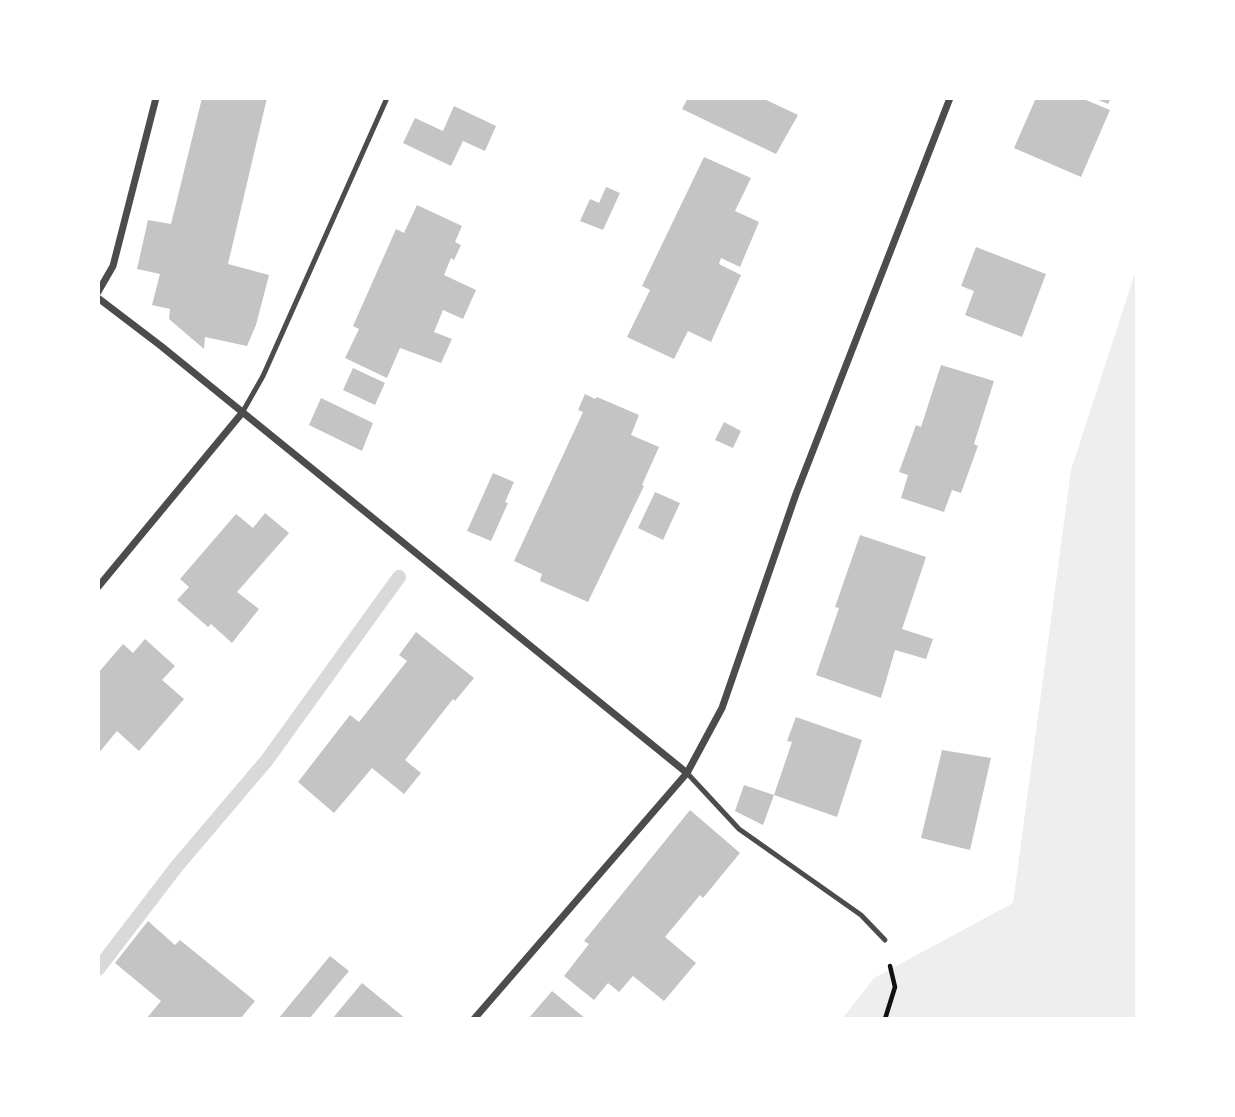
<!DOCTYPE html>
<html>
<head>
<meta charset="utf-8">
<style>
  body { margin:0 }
  #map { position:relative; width:1235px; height:1117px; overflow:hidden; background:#fff; font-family:"Archivo Narrow",sans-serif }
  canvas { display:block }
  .frame { position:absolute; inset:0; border:100px solid #fff; pointer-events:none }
</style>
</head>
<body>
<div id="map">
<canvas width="1235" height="1117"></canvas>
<div class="frame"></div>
</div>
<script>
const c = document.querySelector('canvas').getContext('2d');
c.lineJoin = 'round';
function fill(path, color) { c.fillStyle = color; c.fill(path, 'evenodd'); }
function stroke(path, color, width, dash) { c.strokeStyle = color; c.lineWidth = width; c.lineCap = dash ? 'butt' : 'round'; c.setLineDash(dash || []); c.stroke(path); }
fill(new Path2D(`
  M 1137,267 L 1137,1019 L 842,1019 L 874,978 L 1013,903 L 1071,470 Z`), '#eee');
stroke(new Path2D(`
  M 98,969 L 177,866 L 267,760 L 399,577`), '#d9d9d9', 14);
fill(new Path2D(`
  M 202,98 L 267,98 L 228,264 L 269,275 L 256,325 L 247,346 L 205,337 L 204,349 L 169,319 L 170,309 L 152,305 L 160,274 L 137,269 L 148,220 L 171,224 Z
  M 688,98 L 762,98 L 798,115 L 776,154 L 682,109 Z
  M 1036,98 L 1081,98 L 1110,110 L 1081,177 L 1014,148 Z
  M 1094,98 L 1111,98 L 1108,104 Z
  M 454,106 L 496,126 L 485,151 L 463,141 L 451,166 L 403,143 L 415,118 L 443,131 Z
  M 704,157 L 751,178 L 735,211 L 759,222 L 740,267 L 721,258 L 719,264 L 741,275 L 711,342 L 688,331 L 674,359 L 627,337 L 650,290 L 642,286 Z
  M 606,187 L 620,193 L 603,230 L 580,221 L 590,199 L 599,203 Z
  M 417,205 L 462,226 L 455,242 L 461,245 L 454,260 L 451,258 L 444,275 L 476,290 L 463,319 L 443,310 L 434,332 L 452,339 L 441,363 L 400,348 L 387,378 L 345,358 L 359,329 L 353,326 L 396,229 L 404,233 Z
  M 976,247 L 1046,274 L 1022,337 L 965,315 L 974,291 L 961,286 Z
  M 941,365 L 994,381 L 974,444 L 978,446 L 961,493 L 952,490 L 944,512 L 901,498 L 908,475 L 899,472 L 916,425 L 921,427 Z
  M 353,368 L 385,383 L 375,405 L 343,390 Z
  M 585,394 L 595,399 L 597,397 L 639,415 L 631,435 L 659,447 L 642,485 L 644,486 L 588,602 L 540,581 L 542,574 L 514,561 L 583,412 L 578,410 Z
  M 321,398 L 373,423 L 362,451 L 309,425 Z
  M 724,422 L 741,431 L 733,448 L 715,440 Z
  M 493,473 L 514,482 L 505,502 L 508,503 L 491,541 L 467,531 Z
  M 655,492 L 680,503 L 663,540 L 638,528 Z
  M 265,513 L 289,533 L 237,592 L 259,609 L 232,643 L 211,624 L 208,627 L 177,600 L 189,587 L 180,579 L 236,514 L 253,528 Z
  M 860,535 L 926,557 L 902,629 L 933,639 L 926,659 L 895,650 L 881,698 L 816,675 L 839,608 L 835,607 Z
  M 416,632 L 474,678 L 455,701 L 453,699 L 405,760 L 421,773 L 404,794 L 372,768 L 334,813 L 298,782 L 350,715 L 359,722 L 407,661 L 399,655 Z
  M 145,639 L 175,666 L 162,680 L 184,699 L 139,751 L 117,731 L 98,754 L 98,673 L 123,644 L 133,653 Z
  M 796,717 L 862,740 L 837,817 L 774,795 L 763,825 L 735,811 L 744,785 L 774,795 L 792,742 L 787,741 Z
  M 942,750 L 991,758 L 970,850 L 921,838 Z
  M 690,810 L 740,853 L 703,898 L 700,895 L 665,937 L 696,963 L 664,1001 L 633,976 L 619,992 L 608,983 L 594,1000 L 564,976 L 589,944 L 584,941 Z
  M 148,921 L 175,945 L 180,940 L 255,1001 L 240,1019 L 146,1019 L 161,1001 L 115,963 Z
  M 330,956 L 349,971 L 309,1019 L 278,1019 Z
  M 362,983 L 406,1019 L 332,1019 Z
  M 552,991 L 586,1019 L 528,1019 Z`), '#c4c4c4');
stroke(new Path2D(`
  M 885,1019 L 895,987 L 890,966`), '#111', 4.5);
stroke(new Path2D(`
  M 242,413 L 263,376 L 387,98
  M 687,773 L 739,829 L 861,915 L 885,940`), '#4c4c4c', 5);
stroke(new Path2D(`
  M 98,292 L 113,266 L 156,98
  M 98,298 L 161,346 L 687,773
  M 98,587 L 242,413
  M 474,1019 L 687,773 L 722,708 L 796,494 L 950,98`), '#4c4c4c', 7);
</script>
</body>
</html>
